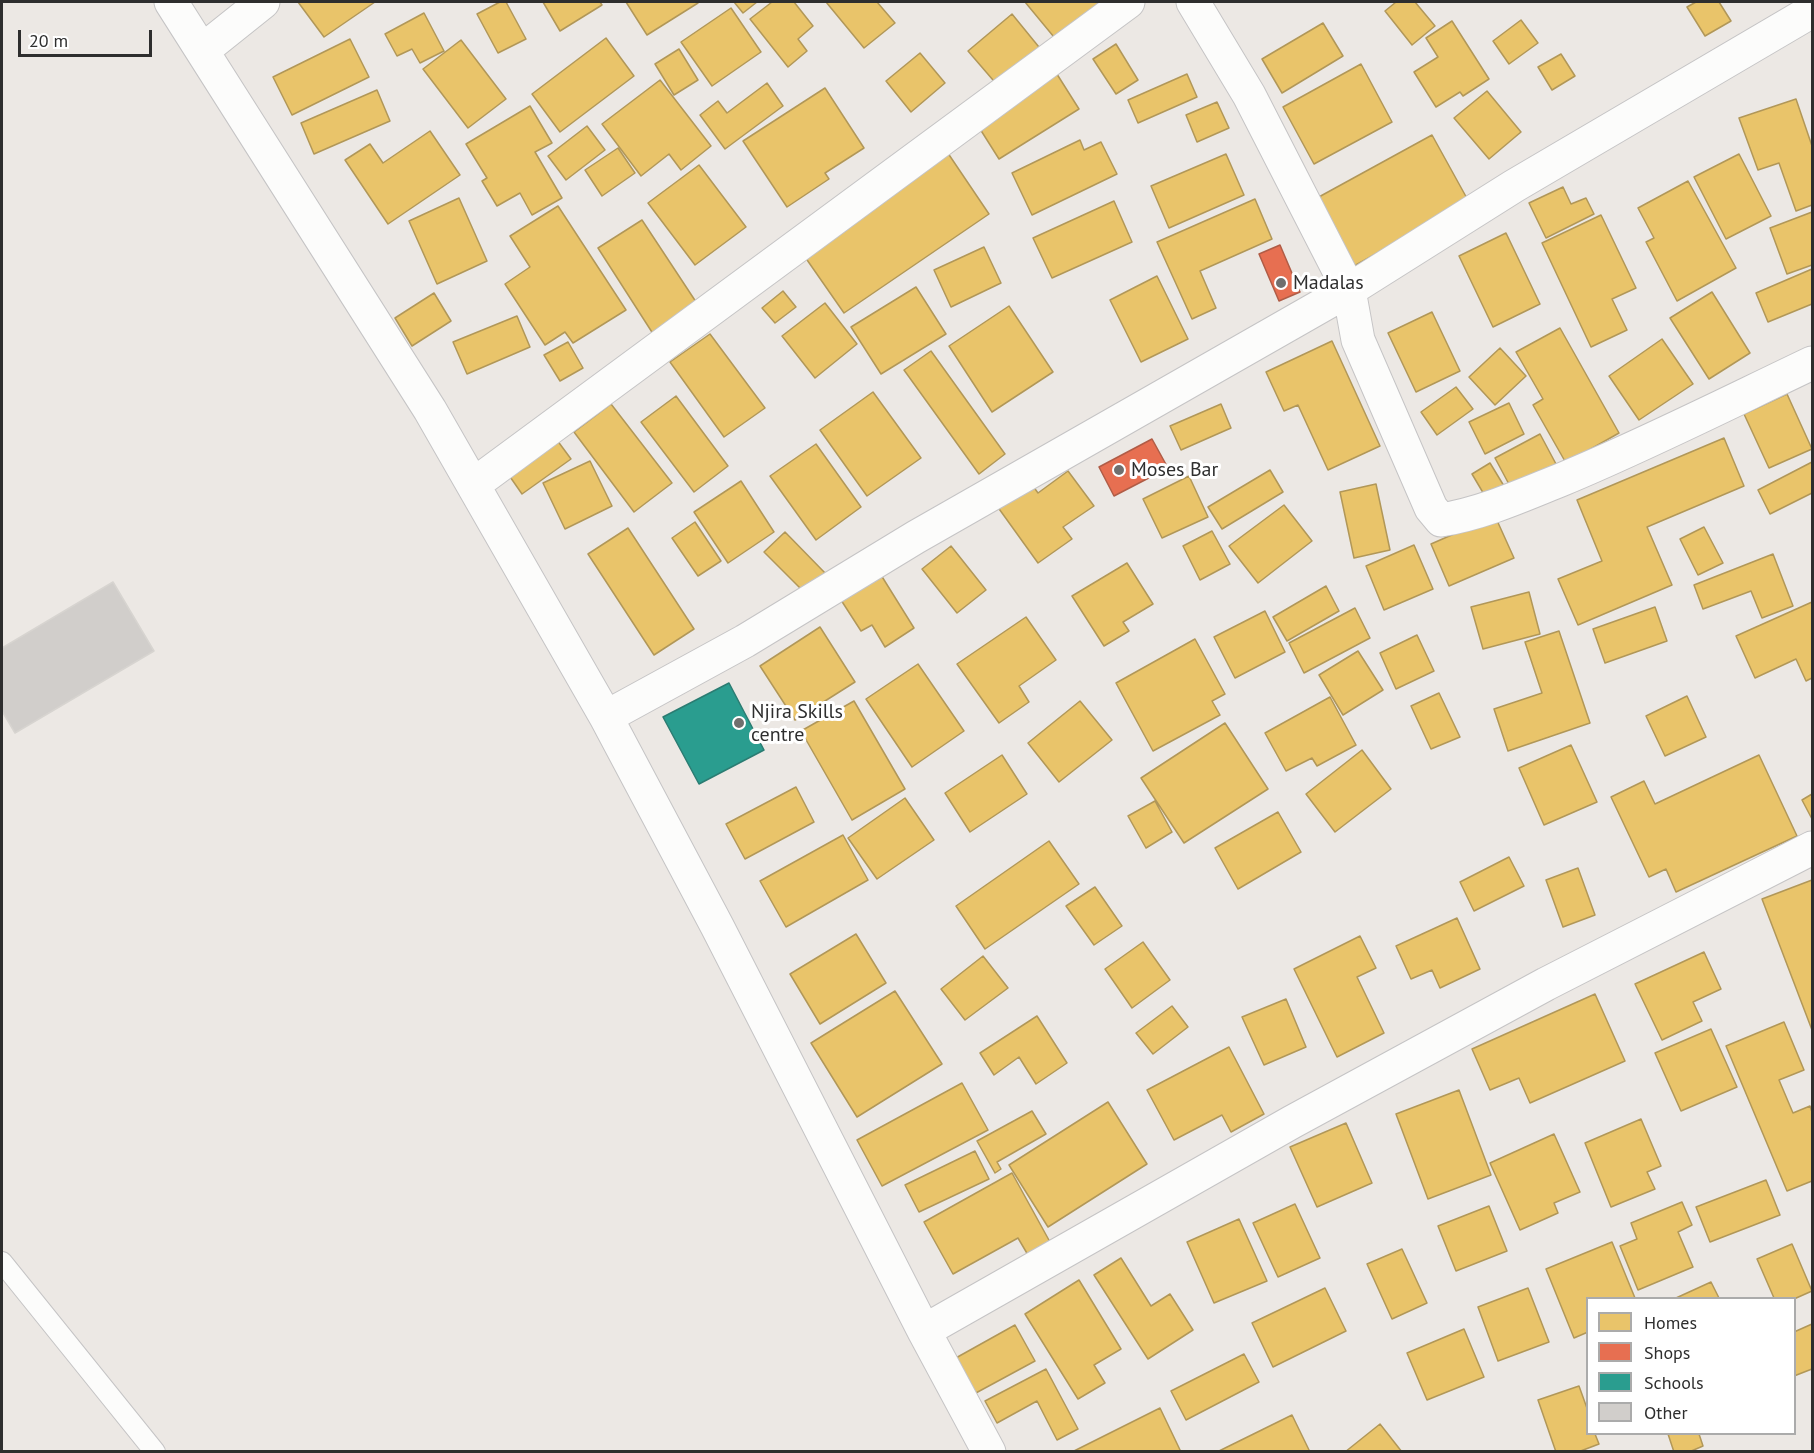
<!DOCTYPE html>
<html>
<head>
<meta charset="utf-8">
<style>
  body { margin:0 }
  #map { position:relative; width:1814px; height:1453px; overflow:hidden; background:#ece8e4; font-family:"PT Sans",sans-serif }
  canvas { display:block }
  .frame { position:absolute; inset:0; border:3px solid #2e2e2e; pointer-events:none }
  .legend { position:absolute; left:1586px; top:1297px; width:210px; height:138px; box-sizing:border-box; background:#fff; border:2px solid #ababab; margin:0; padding:8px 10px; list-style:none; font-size:18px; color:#2e2e2e }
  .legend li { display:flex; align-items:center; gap:12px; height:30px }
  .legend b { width:30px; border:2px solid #ababab }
  .scale { position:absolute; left:18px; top:30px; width:134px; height:27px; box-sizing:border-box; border:3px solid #2e2e2e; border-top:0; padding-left:8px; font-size:18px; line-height:21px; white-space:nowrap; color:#2e2e2e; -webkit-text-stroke:4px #fff; paint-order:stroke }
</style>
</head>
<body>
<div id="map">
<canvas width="1814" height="1453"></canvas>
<div class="frame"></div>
<ul class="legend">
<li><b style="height:16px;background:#e9c46a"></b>Homes</li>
<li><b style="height:16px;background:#e76f51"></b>Shops</li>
<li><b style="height:16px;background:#2a9d8f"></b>Schools</li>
<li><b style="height:16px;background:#d1cecb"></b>Other</li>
</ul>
<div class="scale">20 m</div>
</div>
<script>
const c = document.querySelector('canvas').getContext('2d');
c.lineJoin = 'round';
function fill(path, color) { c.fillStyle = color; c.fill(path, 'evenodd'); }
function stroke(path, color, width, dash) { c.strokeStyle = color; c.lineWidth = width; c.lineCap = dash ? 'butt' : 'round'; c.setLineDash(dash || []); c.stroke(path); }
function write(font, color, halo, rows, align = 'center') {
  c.font = font + ' "PT Sans",sans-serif'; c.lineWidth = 6; c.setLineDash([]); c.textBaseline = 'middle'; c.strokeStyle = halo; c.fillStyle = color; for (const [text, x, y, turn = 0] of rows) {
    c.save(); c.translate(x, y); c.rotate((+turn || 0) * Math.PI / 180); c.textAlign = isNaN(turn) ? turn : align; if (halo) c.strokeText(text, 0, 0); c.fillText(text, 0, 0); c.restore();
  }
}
const homes = new Path2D(`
  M 298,2 L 375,2 L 324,37 Z
  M 500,2 L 506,2 L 526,39 L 498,53 L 477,14 Z
  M 543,2 L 600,2 L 602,5 L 560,31 Z
  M 626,2 L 697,2 L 698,3 L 647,35 Z
  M 734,2 L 757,2 L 743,13 Z
  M 772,2 L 794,2 L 813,26 L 798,39 L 807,51 L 788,67 L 750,19 Z
  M 826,2 L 877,2 L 895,23 L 864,48 Z
  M 1025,2 L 1131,2 L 1068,54 Z
  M 1396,2 L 1415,2 L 1435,26 L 1412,45 L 1385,11 Z
  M 1696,2 L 1719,2 L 1731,21 L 1705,36 L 1687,7 Z
  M 731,8 L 761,52 L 712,86 L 681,42 Z
  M 424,13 L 444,51 L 420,63 L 412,49 L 397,56 L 385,34 Z
  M 1012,14 L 1043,52 L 999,87 L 968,51 Z
  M 1521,20 L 1538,43 L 1509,64 L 1493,41 Z
  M 1452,21 L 1489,79 L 1463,96 L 1460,92 L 1436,107 L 1414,72 L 1438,57 L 1426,38 Z
  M 1323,23 L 1343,56 L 1282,93 L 1262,59 Z
  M 606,38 L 634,76 L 560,132 L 532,94 Z
  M 350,39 L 369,77 L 292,115 L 273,77 Z
  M 461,40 L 506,99 L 468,128 L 423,69 Z
  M 1116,44 L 1138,80 L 1116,94 L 1093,59 Z
  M 679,49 L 698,80 L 674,95 L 655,64 Z
  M 920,53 L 945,83 L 911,112 L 886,81 Z
  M 1561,54 L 1575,76 L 1552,90 L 1538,67 Z
  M 1361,64 L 1392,122 L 1314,164 L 1283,107 Z
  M 1055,71 L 1079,109 L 999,159 L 975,121 Z
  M 1187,74 L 1197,97 L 1138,123 L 1128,100 Z
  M 660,80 L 711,146 L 681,170 L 669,154 L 641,176 L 602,124 Z
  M 767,83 L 783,106 L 725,149 L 700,115 L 718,101 L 727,113 Z
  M 825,88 L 864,148 L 825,173 L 829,179 L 787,207 L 743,141 Z
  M 377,90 L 390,121 L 314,154 L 301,123 Z
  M 1487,91 L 1521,132 L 1489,159 L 1454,118 Z
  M 1796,99 L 1812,146 L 1812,205 L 1796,211 L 1779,163 L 1758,170 L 1739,118 Z
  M 1217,102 L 1229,128 L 1197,142 L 1186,115 Z
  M 530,106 L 552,143 L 535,152 L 562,198 L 532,215 L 520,193 L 497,206 L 482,181 L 487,178 L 466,144 Z
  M 587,126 L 605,150 L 566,180 L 548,156 Z
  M 430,131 L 460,175 L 388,224 L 345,160 L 370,144 L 383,163 Z
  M 935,134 L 989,214 L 844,313 L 789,234 Z
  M 1432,135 L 1469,202 L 1354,266 L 1317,198 Z
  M 1080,140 L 1084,150 L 1101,142 L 1117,174 L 1032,215 L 1012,173 Z
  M 618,148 L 635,173 L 602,196 L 585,170 Z
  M 1226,154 L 1244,195 L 1169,228 L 1151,186 Z
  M 1739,154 L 1771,216 L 1726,239 L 1694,177 Z
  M 699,165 L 746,227 L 695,265 L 648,203 Z
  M 1688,181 L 1736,268 L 1677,301 L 1646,242 L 1654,238 L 1638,208 Z
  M 1563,187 L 1571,204 L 1586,198 L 1594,214 L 1546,238 L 1529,203 Z
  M 459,198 L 487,261 L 437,284 L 409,221 Z
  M 1255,199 L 1272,239 L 1200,271 L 1216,308 L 1192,319 L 1157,242 Z
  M 1114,201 L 1132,242 L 1052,278 L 1033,238 Z
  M 558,206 L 626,310 L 573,343 L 565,332 L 545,345 L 505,284 L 530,267 L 510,236 Z
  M 1812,212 L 1812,265 L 1787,274 L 1770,228 Z
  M 1601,215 L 1636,288 L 1612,299 L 1627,330 L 1591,347 L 1542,243 Z
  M 642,220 L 702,311 L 657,340 L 598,248 Z
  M 1506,233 L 1540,304 L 1493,327 L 1459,256 Z
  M 984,247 L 1001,283 L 951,307 L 934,270 Z
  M 1812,269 L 1812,304 L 1768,322 L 1756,293 Z
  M 1157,276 L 1188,339 L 1141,362 L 1110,300 Z
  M 916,287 L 946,334 L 881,374 L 851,327 Z
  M 783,291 L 796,307 L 775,323 L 762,308 Z
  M 1712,292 L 1750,353 L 1709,379 L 1670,318 Z
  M 434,293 L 451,321 L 412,346 L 395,318 Z
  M 825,303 L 857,344 L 815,378 L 782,336 Z
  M 1009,306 L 1053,372 L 992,412 L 949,346 Z
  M 1432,312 L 1460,371 L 1416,392 L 1388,333 Z
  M 517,316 L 530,347 L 467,374 L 453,342 Z
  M 1560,328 L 1619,433 L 1566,463 L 1533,405 L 1543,399 L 1516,352 Z
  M 710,334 L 765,408 L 724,437 L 670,362 Z
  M 1662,339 L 1693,384 L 1639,420 L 1609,376 Z
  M 1332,341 L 1380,446 L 1328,470 L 1298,405 L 1284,411 L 1266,372 Z
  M 568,342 L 583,368 L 560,381 L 544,355 Z
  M 1500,348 L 1526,376 L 1495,405 L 1469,377 Z
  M 931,351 L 1005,454 L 979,474 L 904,370 Z
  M 1456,387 L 1473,409 L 1437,435 L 1421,412 Z
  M 873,392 L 921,458 L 867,496 L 820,430 Z
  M 1787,394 L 1812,449 L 1769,468 L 1744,414 Z
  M 676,396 L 728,466 L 694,492 L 641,422 Z
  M 1509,403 L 1524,434 L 1485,454 L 1469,422 Z
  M 611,404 L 672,483 L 634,512 L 574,432 Z
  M 1221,404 L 1231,428 L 1181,450 L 1170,426 Z
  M 1540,434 L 1556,464 L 1511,488 L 1495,458 Z
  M 554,436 L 571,459 L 522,494 L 506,471 Z
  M 1724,438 L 1744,486 L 1647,527 L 1672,585 L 1578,625 L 1558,579 L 1602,561 L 1577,500 Z
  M 816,444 L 861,507 L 816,540 L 770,476 Z
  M 590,461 L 612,506 L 565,529 L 543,483 Z
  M 1812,462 L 1812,493 L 1770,514 L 1758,490 Z
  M 1490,463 L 1504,486 L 1485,496 L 1472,474 Z
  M 1270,470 L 1283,492 L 1222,529 L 1208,507 Z
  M 1068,471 L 1094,506 L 1063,527 L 1072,539 L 1038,563 L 997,506 L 1030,482 L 1038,493 Z
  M 1189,476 L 1208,517 L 1162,538 L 1143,499 Z
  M 741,481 L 774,532 L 728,563 L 694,512 Z
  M 1376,484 L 1390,550 L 1354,558 L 1340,492 Z
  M 1284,505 L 1312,541 L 1258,583 L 1229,546 Z
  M 1495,516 L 1514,558 L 1449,586 L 1431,544 Z
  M 695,522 L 721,561 L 698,576 L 672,538 Z
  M 1704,527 L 1723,563 L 1698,575 L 1680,539 Z
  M 628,528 L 694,629 L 654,655 L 588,554 Z
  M 1212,531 L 1230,564 L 1200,580 L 1183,546 Z
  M 785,532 L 827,575 L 807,595 L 764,552 Z
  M 1414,545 L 1433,589 L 1384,610 L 1366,566 Z
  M 951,546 L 986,590 L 957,613 L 922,569 Z
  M 1773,554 L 1793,606 L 1762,618 L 1751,591 L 1703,609 L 1694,585 Z
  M 1127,563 L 1153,604 L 1123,622 L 1129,631 L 1104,646 L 1072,596 Z
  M 881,575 L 914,628 L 885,647 L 872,625 L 861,631 L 841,600 Z
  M 1326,586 L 1339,611 L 1287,641 L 1273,617 Z
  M 1529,592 L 1540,634 L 1483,649 L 1471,607 Z
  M 1812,602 L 1812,678 L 1806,681 L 1796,659 L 1755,678 L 1736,636 Z
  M 1655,607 L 1667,641 L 1605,663 L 1593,629 Z
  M 1355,608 L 1370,638 L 1304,673 L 1289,643 Z
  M 1265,611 L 1285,652 L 1235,678 L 1214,637 Z
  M 1026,617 L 1056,660 L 1019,686 L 1029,702 L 999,723 L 957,664 Z
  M 820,627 L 855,682 L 795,720 L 760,666 Z
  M 1559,631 L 1590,723 L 1508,751 L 1494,709 L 1542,693 L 1525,642 Z
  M 1417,635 L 1434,671 L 1396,689 L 1380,653 Z
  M 1195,639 L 1225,694 L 1212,701 L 1220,715 L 1153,751 L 1116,683 Z
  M 1358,651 L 1383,690 L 1343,715 L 1319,675 Z
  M 918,664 L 964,731 L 912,767 L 866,699 Z
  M 1439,693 L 1460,737 L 1431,749 L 1411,706 Z
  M 1687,696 L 1706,737 L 1665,756 L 1646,716 Z
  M 1330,697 L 1356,745 L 1317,766 L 1312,758 L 1286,771 L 1265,733 Z
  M 854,701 L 905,789 L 852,820 L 801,731 Z
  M 1080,701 L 1112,740 L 1059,782 L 1028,743 Z
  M 1225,723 L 1268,789 L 1184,843 L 1141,778 Z
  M 1571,745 L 1597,802 L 1544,825 L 1519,768 Z
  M 1362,750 L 1391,789 L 1335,832 L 1306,794 Z
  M 1002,755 L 1027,794 L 970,832 L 945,793 Z
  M 1759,755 L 1797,836 L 1676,892 L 1666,869 L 1649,877 L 1611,797 L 1644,781 L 1655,804 Z
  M 796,787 L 814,822 L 745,859 L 726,824 Z
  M 1812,794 L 1812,819 L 1802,800 Z
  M 905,798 L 934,840 L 877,879 L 848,838 Z
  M 1155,801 L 1172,832 L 1146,848 L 1128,816 Z
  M 1278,812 L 1301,852 L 1238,889 L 1215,848 Z
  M 843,835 L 868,880 L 786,927 L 760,881 Z
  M 1049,841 L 1079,884 L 985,949 L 956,906 Z
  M 1509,857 L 1524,886 L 1474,911 L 1460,882 Z
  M 1578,868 L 1595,915 L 1563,927 L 1546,880 Z
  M 1812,880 L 1812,1030 L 1762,899 Z
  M 1095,887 L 1122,926 L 1094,945 L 1066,906 Z
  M 1457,918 L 1480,969 L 1440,988 L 1432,970 L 1411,979 L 1396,946 Z
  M 856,934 L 886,983 L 820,1024 L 790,974 Z
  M 1360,936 L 1376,968 L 1357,977 L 1384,1033 L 1337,1057 L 1294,969 Z
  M 1143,942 L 1170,980 L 1132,1008 L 1105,969 Z
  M 1704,952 L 1721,989 L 1693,1002 L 1702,1021 L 1662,1040 L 1635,984 Z
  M 983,956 L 1008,988 L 965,1020 L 941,989 Z
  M 895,991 L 942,1064 L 857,1117 L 811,1043 Z
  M 1595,994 L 1625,1061 L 1530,1103 L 1519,1078 L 1490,1090 L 1472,1049 Z
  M 1286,999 L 1306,1047 L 1264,1065 L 1242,1017 Z
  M 1172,1006 L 1188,1027 L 1153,1054 L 1136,1033 Z
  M 1037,1016 L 1067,1063 L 1036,1084 L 1019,1057 L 994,1075 L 980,1053 Z
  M 1784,1022 L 1804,1070 L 1779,1080 L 1793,1113 L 1810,1106 L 1812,1112 L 1812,1181 L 1787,1191 L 1726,1046 Z
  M 1711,1029 L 1737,1087 L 1681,1111 L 1655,1053 Z
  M 1229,1047 L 1264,1114 L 1231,1132 L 1222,1115 L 1174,1140 L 1147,1090 Z
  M 962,1083 L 988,1130 L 882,1186 L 857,1140 Z
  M 1459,1090 L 1491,1175 L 1428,1199 L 1396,1114 Z
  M 1108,1102 L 1147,1164 L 1048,1227 L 1009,1165 Z
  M 1032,1111 L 1046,1134 L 997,1162 L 1001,1169 L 995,1173 L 977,1141 Z
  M 1641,1119 L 1661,1166 L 1647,1172 L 1655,1189 L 1611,1207 L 1585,1143 Z
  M 1346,1123 L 1372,1183 L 1317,1207 L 1290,1147 Z
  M 1554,1134 L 1580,1192 L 1554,1203 L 1558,1213 L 1520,1230 L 1490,1163 Z
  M 975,1151 L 989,1179 L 919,1212 L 905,1185 Z
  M 1012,1173 L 1050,1242 L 1028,1255 L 1018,1238 L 953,1274 L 924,1222 Z
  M 1766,1180 L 1780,1215 L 1710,1242 L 1696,1207 Z
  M 1682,1202 L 1692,1225 L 1678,1232 L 1693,1267 L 1638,1290 L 1620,1246 L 1637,1239 L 1631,1223 Z
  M 1295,1204 L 1320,1258 L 1278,1277 L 1253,1223 Z
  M 1489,1206 L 1507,1251 L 1456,1271 L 1438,1226 Z
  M 1239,1219 L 1267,1281 L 1214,1303 L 1187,1242 Z
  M 1612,1242 L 1635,1298 L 1588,1298 L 1588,1332 L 1574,1338 L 1546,1269 Z
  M 1792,1244 L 1812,1291 L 1794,1299 L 1774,1298 L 1757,1259 Z
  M 1402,1249 L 1427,1303 L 1392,1319 L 1367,1264 Z
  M 1121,1258 L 1151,1306 L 1170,1294 L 1193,1330 L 1148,1359 L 1094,1275 Z
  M 1079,1280 L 1121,1349 L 1094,1365 L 1105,1383 L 1078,1399 L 1025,1314 Z
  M 1711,1282 L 1719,1298 L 1676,1298 Z
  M 1325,1288 L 1346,1331 L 1273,1367 L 1252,1323 Z
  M 1528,1288 L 1549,1342 L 1498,1361 L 1478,1307 Z
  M 1812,1324 L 1812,1369 L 1794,1376 L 1794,1332 Z
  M 1015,1325 L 1035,1361 L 974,1394 L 954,1359 Z
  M 1464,1329 L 1484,1377 L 1427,1400 L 1407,1353 Z
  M 1244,1354 L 1259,1382 L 1186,1420 L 1171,1391 Z
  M 1046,1369 L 1078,1429 L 1057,1440 L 1037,1401 L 997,1423 L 985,1401 Z
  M 1579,1386 L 1588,1411 L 1588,1434 L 1595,1434 L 1599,1444 L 1578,1452 L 1556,1452 L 1538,1400 Z
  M 1160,1408 L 1181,1452 L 1072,1452 Z
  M 1292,1415 L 1310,1452 L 1217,1452 Z
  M 1380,1424 L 1402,1452 L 1345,1452 Z
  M 1668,1434 L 1699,1434 L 1703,1446 L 1689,1452 L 1674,1452 Z`);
fill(homes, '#e9c46a');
stroke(homes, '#b19758', 1.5);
const shops = new Path2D(`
  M 1280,245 L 1300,292 L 1279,301 L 1259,254 Z
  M 1152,439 L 1168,468 L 1114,496 L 1099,467 Z`);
fill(shops, '#e76f51');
stroke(shops, '#b05c46', 1.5);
const schools = new Path2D(`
  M 729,683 L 764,750 L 699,784 L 663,717 Z`);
fill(schools, '#2a9d8f');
stroke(schools, '#2b7c72', 1.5);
const building = new Path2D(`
  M 113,582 L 154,651 L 15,733 L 2,711 L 2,648 Z`);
fill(building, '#d1cecb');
stroke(building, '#d7d4d0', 1.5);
const lane = new Path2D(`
  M 2,1262 L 155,1452`);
const street = new Path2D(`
  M 171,2 L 430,410 L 606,717 L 717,926 L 924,1331 L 989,1452
  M 1193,2 L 1249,95 L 1349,290 L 1358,340 L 1431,508 L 1441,520 C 1484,513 1523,495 1563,479 C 1647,444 1730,402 1812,363
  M 203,50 L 263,2
  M 473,485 L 1128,2
  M 606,717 L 745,641 L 916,537 L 1349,290 L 1514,186 L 1812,11
  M 924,1331 L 1292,1122 L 1546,984 L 1812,848`);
stroke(lane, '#c5c4c5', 22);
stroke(street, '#c5c4c5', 35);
stroke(lane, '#fcfcfb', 20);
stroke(street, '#fcfcfb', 33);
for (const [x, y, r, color] of [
  [1281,283,6,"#706f6e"],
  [1119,470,6,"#706f6e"],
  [739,723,6,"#706f6e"]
]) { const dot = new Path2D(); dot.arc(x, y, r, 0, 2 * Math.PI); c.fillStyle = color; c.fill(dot); stroke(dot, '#fff', 2); }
write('20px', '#2e2e2e', '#fff', [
  ["Madalas",1293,283],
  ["Moses Bar",1131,470],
  ["Njira Skills",751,712],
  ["centre",751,735]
], 'left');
</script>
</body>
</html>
